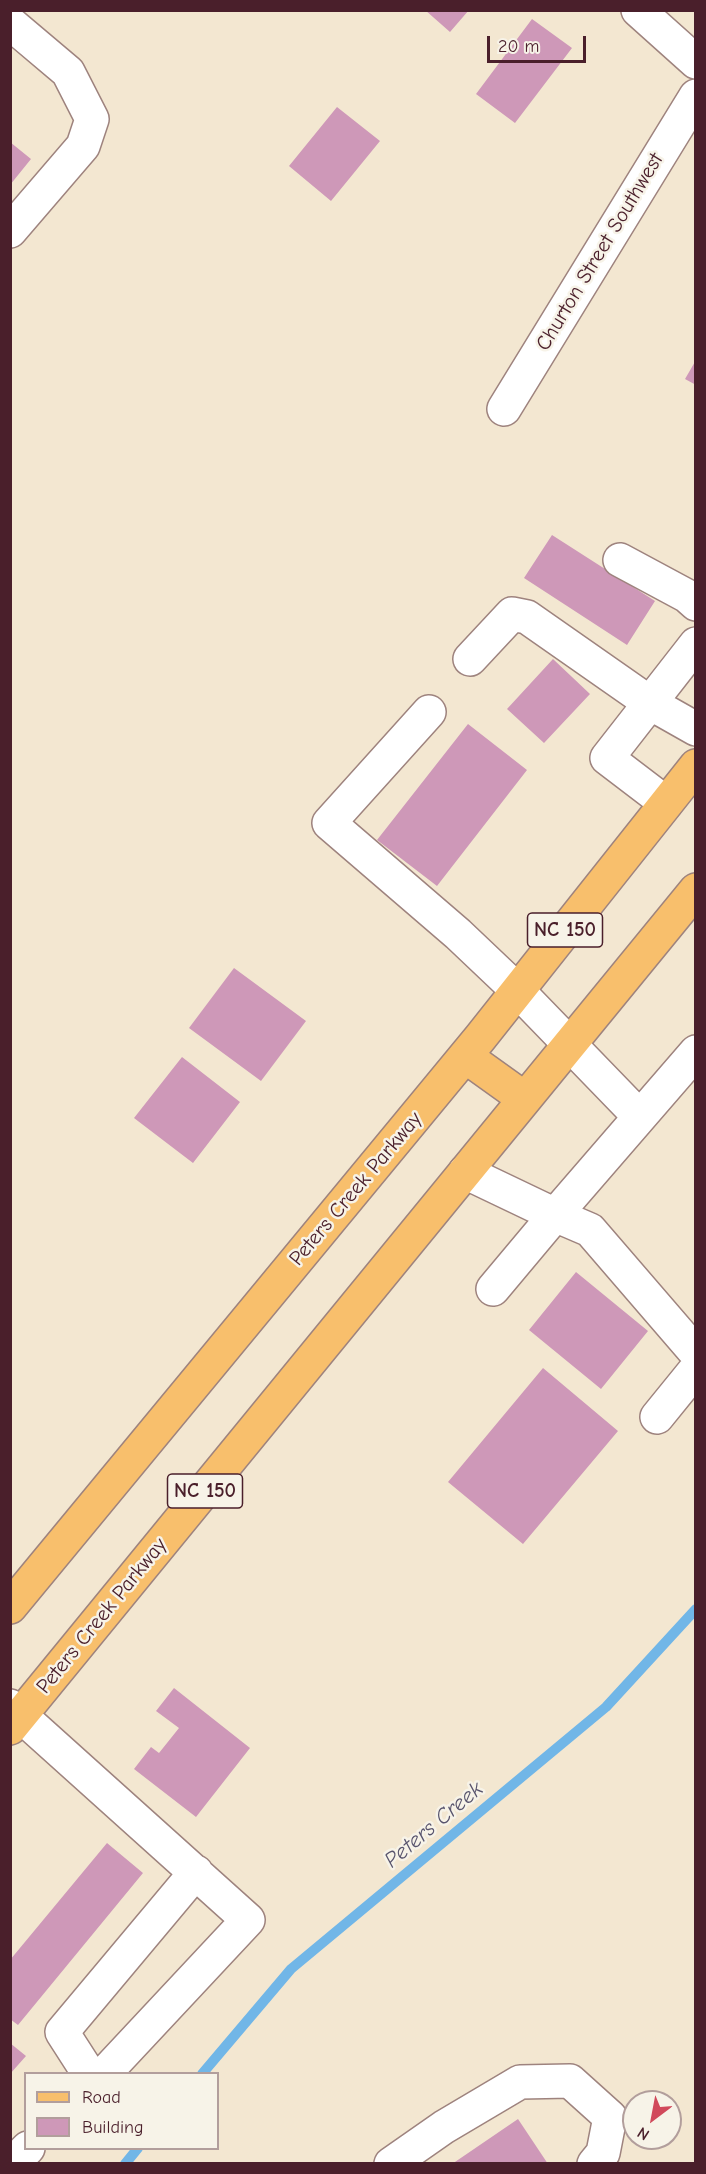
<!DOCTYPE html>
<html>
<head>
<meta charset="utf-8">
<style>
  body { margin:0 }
  #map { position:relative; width:706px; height:2174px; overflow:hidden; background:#f3e7d1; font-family:"Comic Neue",sans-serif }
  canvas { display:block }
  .frame { position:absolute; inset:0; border:12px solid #4a1f2b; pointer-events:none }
  .legend { position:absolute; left:24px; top:2072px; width:195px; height:78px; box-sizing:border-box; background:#f7f3e8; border:2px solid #b29e9c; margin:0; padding:8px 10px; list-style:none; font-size:18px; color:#4a1f2b }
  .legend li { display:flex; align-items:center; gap:12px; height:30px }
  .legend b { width:30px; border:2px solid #b29e9c }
  .north { position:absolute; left:622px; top:2090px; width:60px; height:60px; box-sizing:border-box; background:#f7f3e8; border:2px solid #b29e9c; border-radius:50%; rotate:212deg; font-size:16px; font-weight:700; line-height:24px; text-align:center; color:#4a1f2b }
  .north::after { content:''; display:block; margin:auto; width:21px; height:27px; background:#d1495b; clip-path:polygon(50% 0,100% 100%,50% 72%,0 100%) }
  .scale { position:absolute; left:487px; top:36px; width:99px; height:27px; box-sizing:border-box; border:3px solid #4a1f2b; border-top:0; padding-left:8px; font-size:18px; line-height:21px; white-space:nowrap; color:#4a1f2b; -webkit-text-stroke:4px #f7f3e8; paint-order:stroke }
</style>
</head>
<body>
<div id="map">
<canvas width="706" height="2174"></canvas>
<div class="frame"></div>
<ul class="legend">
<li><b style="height:8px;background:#f8bf6c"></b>Road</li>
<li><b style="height:16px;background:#ce98b8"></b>Building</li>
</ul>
<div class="north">N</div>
<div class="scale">20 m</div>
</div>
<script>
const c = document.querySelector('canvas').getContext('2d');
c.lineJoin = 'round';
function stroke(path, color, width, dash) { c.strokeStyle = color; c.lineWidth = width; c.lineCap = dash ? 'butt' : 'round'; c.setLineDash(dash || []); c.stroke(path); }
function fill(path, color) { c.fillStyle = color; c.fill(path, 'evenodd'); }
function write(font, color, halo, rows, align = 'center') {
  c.font = font + ' "Comic Neue",sans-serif'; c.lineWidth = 5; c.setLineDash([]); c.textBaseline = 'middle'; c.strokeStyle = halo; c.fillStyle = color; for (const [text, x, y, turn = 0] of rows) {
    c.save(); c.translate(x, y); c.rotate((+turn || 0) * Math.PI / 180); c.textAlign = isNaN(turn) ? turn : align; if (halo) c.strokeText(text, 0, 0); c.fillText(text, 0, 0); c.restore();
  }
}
stroke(new Path2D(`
  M 202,2074 L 291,1969 L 606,1707 L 696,1609
  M 125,2164 L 138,2148`), '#71b6e7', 10);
fill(new Path2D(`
  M 425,10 L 469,10 L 450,32 Z
  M 532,19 L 572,48 L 515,123 L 476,94 Z
  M 337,107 L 380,141 L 331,201 L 289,166 Z
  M 10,142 L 31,159 L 10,185 Z
  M 696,360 L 696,385 L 685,379 Z
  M 552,535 L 655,601 L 627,645 L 524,578 Z
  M 553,659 L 590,694 L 544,743 L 507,709 Z
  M 468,724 L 527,770 L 437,886 L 377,840 Z
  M 234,968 L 306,1021 L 261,1081 L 189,1028 Z
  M 182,1057 L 240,1102 L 193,1163 L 134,1118 Z
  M 576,1272 L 648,1331 L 601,1389 L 529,1330 Z
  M 543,1368 L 618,1431 L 523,1544 L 448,1482 Z
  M 174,1688 L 250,1748 L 196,1817 L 134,1769 L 151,1747 L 159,1753 L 179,1728 L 156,1711 Z
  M 107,1843 L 143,1873 L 18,2025 L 10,2019 L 10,1960 Z
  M 10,2043 L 26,2056 L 10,2074 Z
  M 518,2119 L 548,2164 L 452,2164 Z`), '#ce98b8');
const minor = new Path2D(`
  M 638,10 L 696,62
  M 10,23 L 68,72 L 92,119 L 83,146 L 10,231
  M 504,409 L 696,96
  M 620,560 L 687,596 L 696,604
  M 470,659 L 512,614 L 527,617 L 650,703 L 696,729
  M 429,712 L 329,823 L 458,934 L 517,990 L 639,1116
  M 666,803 L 607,758 L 696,644
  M 465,1172 L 555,1215 L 696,1052
  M 493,1289 L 555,1215 L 590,1230 L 696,1353
  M 657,1417 L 696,1369
  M 10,1706 L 248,1920 L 104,2074
  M 89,2074 L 62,2032 L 196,1872
  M 12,2164 L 28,2148
  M 391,2164 L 444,2127 L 520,2082 L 570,2081 L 610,2117 L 603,2153 L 594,2164`);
const major = new Path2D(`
  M 465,1056 L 525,1099
  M 10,1607 L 480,1038 L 696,766
  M 10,1728 L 696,890`);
stroke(minor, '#9e837e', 36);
stroke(major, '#9e837e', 36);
stroke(minor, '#fff', 33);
stroke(major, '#f8bf6c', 33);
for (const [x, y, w] of [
  [565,930,75],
  [205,1491,75]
]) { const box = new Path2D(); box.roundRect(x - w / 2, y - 17, w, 34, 4.5); c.fillStyle = '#f7f3e8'; c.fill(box); stroke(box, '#4a1f2b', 1.5); }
write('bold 20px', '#4a1f2b', null, [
  ["NC 150",565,930],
  ["NC 150",205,1491]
]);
write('21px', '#4a1f2b', '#f7f3e8', [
  ["Churton Street Southwest",600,252,-59],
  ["Peters Creek Parkway",356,1189,-50],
  ["Peters Creek Parkway",102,1616,-51]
]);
write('italic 22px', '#58546d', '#f7f3e8', [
  ["Peters Creek",434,1825,-40]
]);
</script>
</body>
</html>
